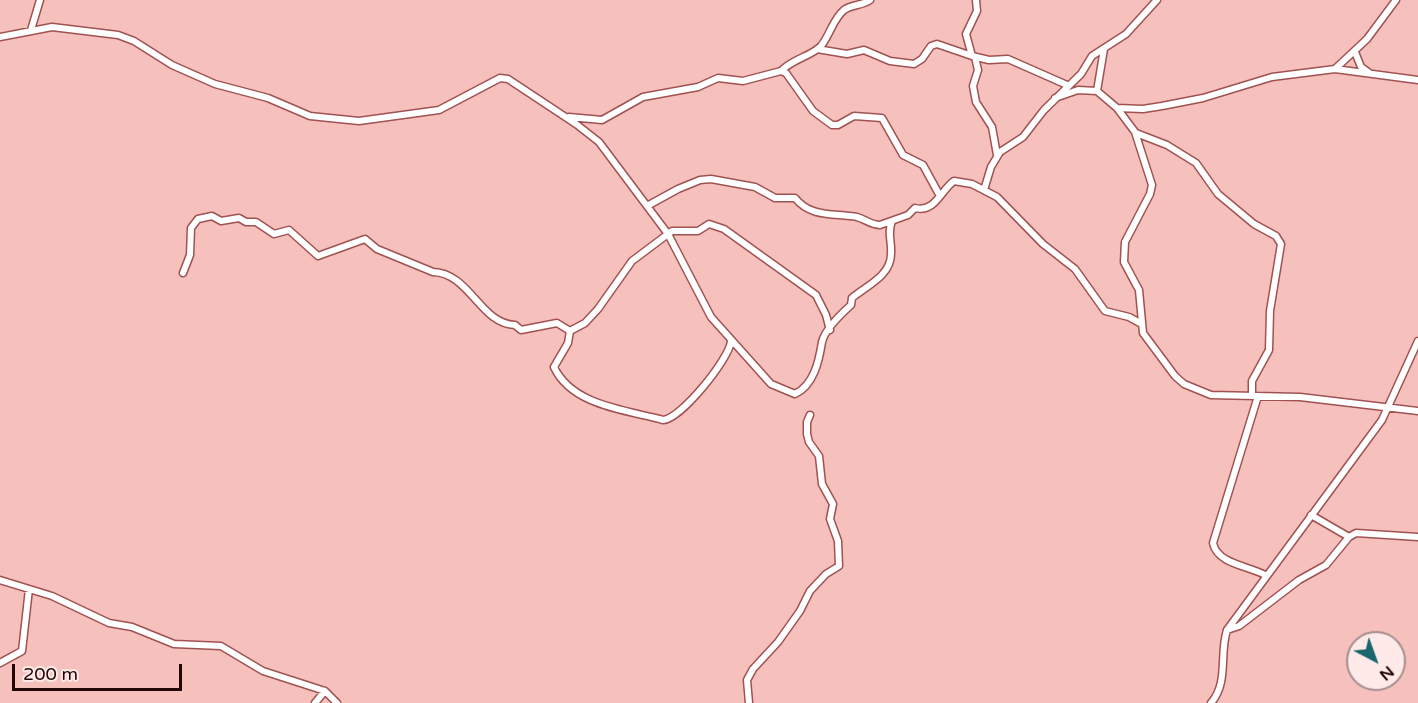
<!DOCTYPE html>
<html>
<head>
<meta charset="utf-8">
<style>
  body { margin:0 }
  #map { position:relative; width:1418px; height:703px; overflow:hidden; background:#f6c0bd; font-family:"Varela Round",sans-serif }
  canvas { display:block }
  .north { position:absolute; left:1346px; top:631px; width:60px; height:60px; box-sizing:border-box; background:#feebe9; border:2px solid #a68f8e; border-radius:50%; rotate:139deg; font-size:16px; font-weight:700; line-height:24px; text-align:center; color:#230606 }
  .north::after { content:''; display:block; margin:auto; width:21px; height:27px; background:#19676c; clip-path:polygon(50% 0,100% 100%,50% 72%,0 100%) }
  .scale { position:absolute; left:12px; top:664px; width:170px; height:27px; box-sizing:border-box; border:3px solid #230606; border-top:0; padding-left:8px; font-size:18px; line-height:21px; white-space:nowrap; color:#230606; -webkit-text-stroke:4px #feebe9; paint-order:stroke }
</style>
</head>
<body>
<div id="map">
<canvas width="1418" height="703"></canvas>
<div class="north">N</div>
<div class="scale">200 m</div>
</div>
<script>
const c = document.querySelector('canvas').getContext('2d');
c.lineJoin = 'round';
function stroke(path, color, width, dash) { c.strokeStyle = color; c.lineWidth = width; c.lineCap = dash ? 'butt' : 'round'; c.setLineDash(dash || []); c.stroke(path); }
const minor = new Path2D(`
  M 31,30 L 40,0
  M 0,37 L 52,27 L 118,35 L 134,41 L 172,65 L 215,84 L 268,98 L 310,116 L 359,121 L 439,110 L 500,78 L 508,79 L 576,124 L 599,142 L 668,234 L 711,317 L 771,384 L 795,394 C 814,385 819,361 822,342 C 825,329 841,314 851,305 L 852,298 C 866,286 891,276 891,254 C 892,241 887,233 892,221
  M 817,49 L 847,54 L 864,50 L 890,61 L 914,64 L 922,59 L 931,46 L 937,44 L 972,56 L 989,60 L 1008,59 L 1067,85
  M 1355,52 L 1361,67 L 1368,72
  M 972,56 L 966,34 L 977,11 L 976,0
  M 975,57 L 978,70 L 973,86 L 976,102 L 992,127 L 997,155
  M 1335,69 L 1418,80
  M 781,71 C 794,58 810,57 821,46 C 830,35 833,19 844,10 C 852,4 862,6 870,0
  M 1097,91 L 1104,49
  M 1055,98 L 1078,90 L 1097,91 L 1117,108 L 1135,132 L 1152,185 L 1150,194 L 1125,242 L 1124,262 L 1139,290 L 1143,333 L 1175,376 L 1184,384 L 1211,395 L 1300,397 L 1418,411
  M 1117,108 L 1143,109 L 1162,106 L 1203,98 L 1272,77 L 1335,69 L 1367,39 L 1396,0
  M 569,117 L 602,120 L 643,97 L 698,87 L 718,78 L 743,81 L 781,71 L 786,73 L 813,111 L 832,125 L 838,125 L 854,116 L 882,118 L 903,155 L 923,165 L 940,196
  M 1136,133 L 1167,145 L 1196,163 L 1218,194 L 1254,224 L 1276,236 L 1281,244 L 1270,311 L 1269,350 L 1252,381 L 1252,396
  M 984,190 L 991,167 L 1000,152 L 1023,137 L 1044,110 L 1081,74 L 1092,56 L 1126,34 L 1157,0
  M 647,206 L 678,189 L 700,180 L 711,179 L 755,187 L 775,198 L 795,198 C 811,218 834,213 857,217 C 865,219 871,225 880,225 L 908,215 L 915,208 C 935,213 941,190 954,181 L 972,184 L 997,197 L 1043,244 L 1075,269 L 1105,311 L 1129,317 L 1140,323
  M 183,273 L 190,255 L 191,228 L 198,219 L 212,216 L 221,221 L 239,218 L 246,222 L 256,222 L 274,234 L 289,230 L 318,256 L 365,239 L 377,249 L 433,272 C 470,273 480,324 515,325 L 521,330 L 557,323 L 570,331 L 585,323 L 598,309 L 632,261 L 672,231 L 698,231 L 709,224 L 724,229 L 816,295 L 826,315 L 830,330
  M 570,331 L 568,343 L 554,367 C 572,406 627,410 663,420 C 681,419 730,358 731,341
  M 1258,396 L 1213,543 C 1217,564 1249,566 1265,575
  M 1311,515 L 1349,537
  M 0,580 L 52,596 L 109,623 L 132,627 L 174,644 L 221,646 L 263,671 L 325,691 L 337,703
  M 1227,630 L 1239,626 L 1299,580 L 1326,565 L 1349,537 L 1356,533 L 1418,537
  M 0,663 L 22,651 L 29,589
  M 315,703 L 325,691
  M 749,703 L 747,680 L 753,669 L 778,642 L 800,611 L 810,591 L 826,574 L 839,566 L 838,541 L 830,519 L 833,504 L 822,484 L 819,456 L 809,442 L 807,434 L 807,422 L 810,415
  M 1211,703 C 1229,682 1219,655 1227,630 L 1382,420 L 1418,341`);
stroke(minor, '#a05251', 9);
stroke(minor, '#fff', 6);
</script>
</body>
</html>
